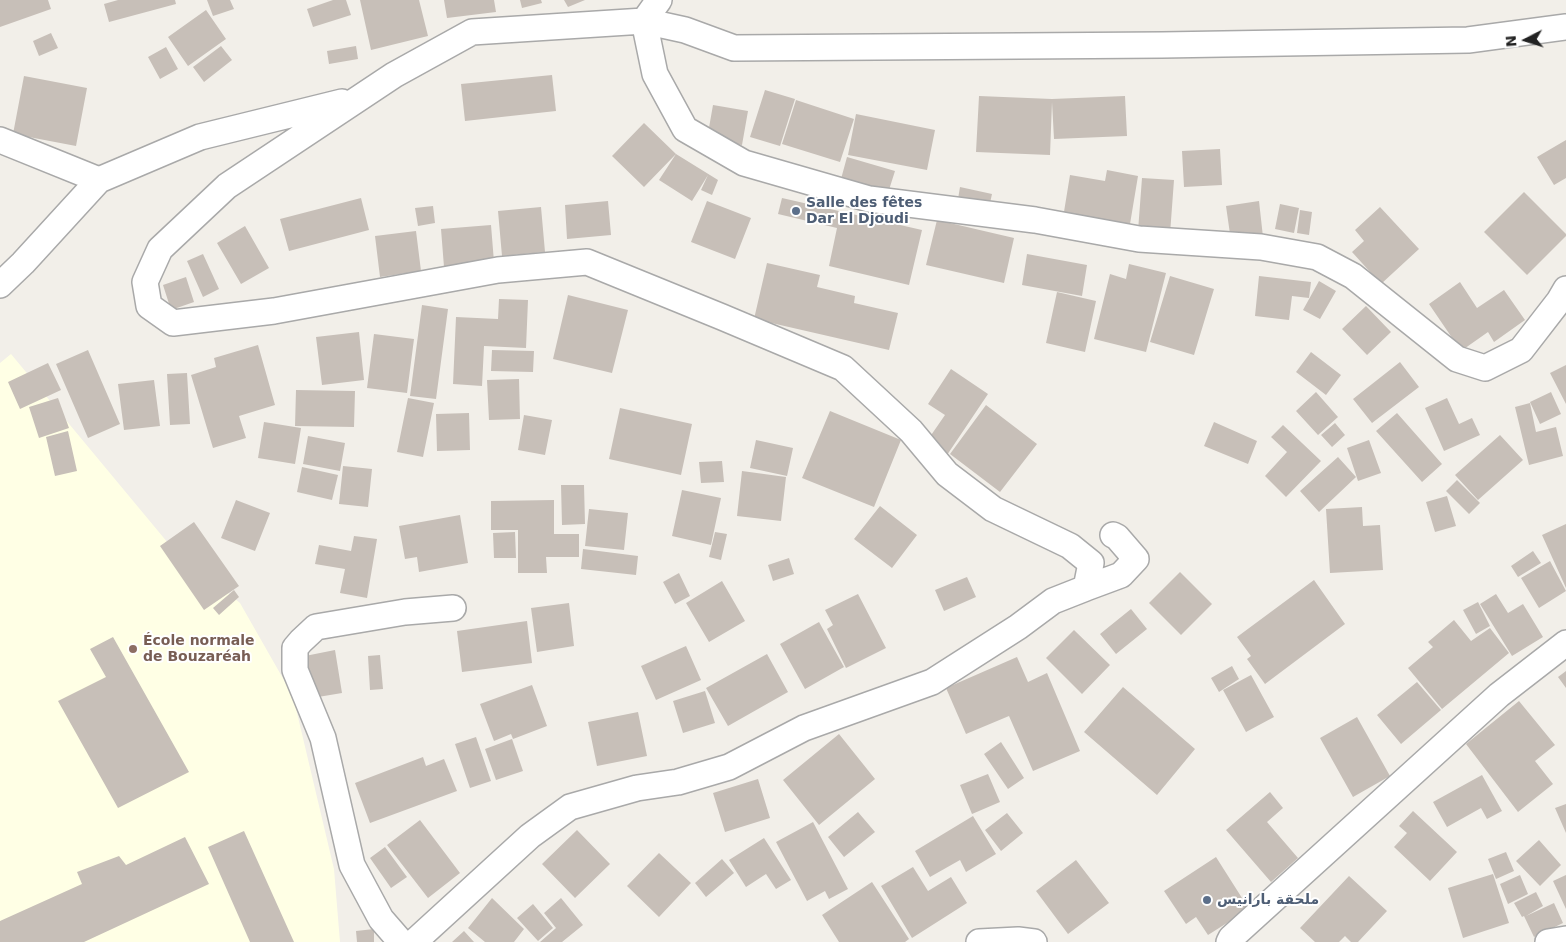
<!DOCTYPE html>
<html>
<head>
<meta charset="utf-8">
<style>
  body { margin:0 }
  #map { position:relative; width:1566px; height:942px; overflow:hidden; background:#f2efe9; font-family:"DejaVu Sans",sans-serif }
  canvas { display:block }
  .north { position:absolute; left:1501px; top:15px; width:50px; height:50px; -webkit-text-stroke:4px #fff; paint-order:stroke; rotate:265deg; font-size:14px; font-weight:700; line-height:20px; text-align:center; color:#222 }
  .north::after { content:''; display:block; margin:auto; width:18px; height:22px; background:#222; clip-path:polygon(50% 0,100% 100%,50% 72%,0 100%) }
</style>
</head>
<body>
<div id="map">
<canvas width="1566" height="942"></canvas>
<div class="north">N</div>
</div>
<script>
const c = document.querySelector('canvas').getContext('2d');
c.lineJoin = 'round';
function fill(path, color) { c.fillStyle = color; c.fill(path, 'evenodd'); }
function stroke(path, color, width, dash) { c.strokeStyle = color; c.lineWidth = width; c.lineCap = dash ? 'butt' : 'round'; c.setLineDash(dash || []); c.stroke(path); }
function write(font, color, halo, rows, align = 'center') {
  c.font = font + ' "DejaVu Sans","Noto Naskh Arabic",sans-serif'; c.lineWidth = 4; c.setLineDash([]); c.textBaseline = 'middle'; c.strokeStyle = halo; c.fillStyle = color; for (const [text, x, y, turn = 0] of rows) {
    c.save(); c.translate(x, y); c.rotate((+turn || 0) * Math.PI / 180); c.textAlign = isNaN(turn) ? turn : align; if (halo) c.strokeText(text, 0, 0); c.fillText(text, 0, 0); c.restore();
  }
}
fill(new Path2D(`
  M 11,354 L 168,543 L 240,603 L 293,696 L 334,869 L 340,942 L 0,942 L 0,363 Z`), '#ffffe5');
fill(new Path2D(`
  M 0,0 L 48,0 L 51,9 L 0,27 Z
  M 118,0 L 175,0 L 176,4 L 109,22 L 104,4 Z
  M 207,0 L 230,0 L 234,9 L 213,16 Z
  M 333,0 L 346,0 L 351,15 L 313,27 L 307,9 Z
  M 360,0 L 419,0 L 428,36 L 371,50 Z
  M 444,0 L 494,0 L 496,12 L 447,18 Z
  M 520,0 L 541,0 L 542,3 L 522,8 Z
  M 564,0 L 585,0 L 568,7 Z
  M 206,10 L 226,39 L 188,66 L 168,37 Z
  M 51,33 L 58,48 L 39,56 L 33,41 Z
  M 221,46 L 232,60 L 204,82 L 193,67 Z
  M 356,46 L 358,59 L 329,64 L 327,51 Z
  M 166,47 L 178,69 L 160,79 L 148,57 Z
  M 552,75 L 556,111 L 465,121 L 461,84 Z
  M 24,76 L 87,88 L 76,146 L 13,134 Z
  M 765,90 L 795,99 L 780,146 L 750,137 Z
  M 979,96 L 1052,99 L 1125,96 L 1127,136 L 1054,139 L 1052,102 L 1050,155 L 976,152 Z
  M 796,100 L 854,119 L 840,162 L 782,144 Z
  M 713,105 L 748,111 L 742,145 L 707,139 Z
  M 856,114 L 935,130 L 927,170 L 848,155 Z
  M 644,123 L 676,154 L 644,187 L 612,156 Z
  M 1566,140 L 1566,178 L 1554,185 L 1537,157 Z
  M 1220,149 L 1222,185 L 1184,187 L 1182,151 Z
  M 676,154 L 718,180 L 712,195 L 701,190 L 708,175 L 692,201 L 659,180 Z
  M 847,157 L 895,171 L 888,193 L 841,179 Z
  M 1107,170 L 1138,176 L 1128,236 L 1062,224 L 1070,175 L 1105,181 Z
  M 1142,178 L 1174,180 L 1170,234 L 1138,231 Z
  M 960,187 L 992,194 L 988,212 L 957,205 Z
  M 1524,192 L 1566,234 L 1566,236 L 1527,275 L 1484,232 Z
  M 361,198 L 369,230 L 289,251 L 280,219 Z
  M 782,198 L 922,230 L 909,285 L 829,266 L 837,228 L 778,214 Z
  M 608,201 L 611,235 L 567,239 L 565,205 Z
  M 707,201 L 751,218 L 735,259 L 691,242 Z
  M 1259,201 L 1263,237 L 1231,241 L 1226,206 Z
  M 1280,204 L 1299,208 L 1294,233 L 1275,229 Z
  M 433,206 L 435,223 L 418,226 L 415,208 Z
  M 541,207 L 545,252 L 502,256 L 498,211 Z
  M 1380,207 L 1419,249 L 1381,284 L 1352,252 L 1364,241 L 1355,230 Z
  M 1300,210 L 1312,212 L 1309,235 L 1297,233 Z
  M 937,220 L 1014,238 L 1004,283 L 926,265 Z
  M 491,225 L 494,262 L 444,267 L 441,229 Z
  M 245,226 L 269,268 L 241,284 L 217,243 Z
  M 416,231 L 421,271 L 380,277 L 375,236 Z
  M 203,254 L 219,289 L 203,297 L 187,261 Z
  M 1027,254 L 1087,265 L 1082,296 L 1022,285 Z
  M 767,263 L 820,275 L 817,287 L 855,296 L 854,303 L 898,313 L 889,350 L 754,319 Z
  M 1129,264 L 1166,273 L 1146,352 L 1094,339 L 1110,274 L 1126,279 Z
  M 1170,276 L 1214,289 L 1194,355 L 1150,342 Z
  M 1259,276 L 1311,282 L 1309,298 L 1292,296 L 1289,320 L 1255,316 Z
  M 186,277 L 194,302 L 171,310 L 163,285 Z
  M 1319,281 L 1336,291 L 1320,319 L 1303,310 Z
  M 1460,282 L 1477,308 L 1504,290 L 1525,320 L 1494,342 L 1488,332 L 1461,351 L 1429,304 Z
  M 1057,292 L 1096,301 L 1085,352 L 1046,343 Z
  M 568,295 L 628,310 L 612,373 L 553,359 Z
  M 499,299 L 528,300 L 526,348 L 484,346 L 482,386 L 453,384 L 456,317 L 498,319 Z
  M 422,305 L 448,309 L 436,399 L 410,396 Z
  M 1366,306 L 1391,332 L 1367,355 L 1342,329 Z
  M 359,332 L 364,380 L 322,385 L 316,337 Z
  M 374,334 L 414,339 L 407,393 L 367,388 Z
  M 258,345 L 275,405 L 239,416 L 246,438 L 213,448 L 191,375 L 216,367 L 214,358 Z
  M 88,350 L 120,424 L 88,438 L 56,364 Z
  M 492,350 L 534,351 L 533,372 L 491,371 Z
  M 1311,352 L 1341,375 L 1326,395 L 1296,372 Z
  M 1400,362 L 1419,387 L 1372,423 L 1353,399 Z
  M 48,363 L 61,390 L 20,409 L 8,382 Z
  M 1566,365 L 1566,404 L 1550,373 Z
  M 951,369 L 988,394 L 947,455 L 927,441 L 945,415 L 928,404 Z
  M 187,373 L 190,424 L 170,425 L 167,374 Z
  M 519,379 L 520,419 L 489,420 L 487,380 Z
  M 154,380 L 160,426 L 124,430 L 118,384 Z
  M 296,390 L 355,391 L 354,427 L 295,426 Z
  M 1316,392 L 1338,417 L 1318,435 L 1296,411 Z
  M 1551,392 L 1561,414 L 1540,424 L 1530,402 Z
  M 58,398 L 69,428 L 39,438 L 29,407 Z
  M 408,398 L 434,403 L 423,457 L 397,452 Z
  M 1447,398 L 1459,424 L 1472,418 L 1480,435 L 1444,451 L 1425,408 Z
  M 1530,403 L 1536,432 L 1556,427 L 1563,456 L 1529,465 L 1515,407 Z
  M 986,405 L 1037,444 L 1000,492 L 950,454 Z
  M 620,408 L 692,424 L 681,475 L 609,459 Z
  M 830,411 L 901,440 L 874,507 L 802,478 Z
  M 469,413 L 470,450 L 437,451 L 436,414 Z
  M 1397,413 L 1442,464 L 1422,482 L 1376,431 Z
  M 524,415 L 552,420 L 545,455 L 518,450 Z
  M 264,422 L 301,428 L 295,464 L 258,458 Z
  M 1214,422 L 1257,441 L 1248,464 L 1204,446 Z
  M 1335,423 L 1345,435 L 1332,447 L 1321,435 Z
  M 1283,425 L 1321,461 L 1286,497 L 1265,476 L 1287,452 L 1271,437 Z
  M 68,431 L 77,471 L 55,476 L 46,437 Z
  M 1500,435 L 1523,460 L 1478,500 L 1455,475 Z
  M 308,436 L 345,443 L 340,471 L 303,464 Z
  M 756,440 L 793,448 L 787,476 L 750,468 Z
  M 1369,440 L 1381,473 L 1358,481 L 1347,448 Z
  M 1338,457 L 1356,477 L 1319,512 L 1300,491 Z
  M 722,461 L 724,482 L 701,483 L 699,462 Z
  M 343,466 L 372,469 L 368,507 L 339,504 Z
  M 302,467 L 338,475 L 332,500 L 297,492 Z
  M 742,471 L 786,477 L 781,521 L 737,516 Z
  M 1457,480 L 1480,503 L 1469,514 L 1446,491 Z
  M 561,485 L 584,485 L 585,524 L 562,525 Z
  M 682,490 L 721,498 L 711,545 L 672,536 Z
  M 1447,496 L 1456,526 L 1435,532 L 1426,502 Z
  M 236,500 L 270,513 L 255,551 L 221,538 Z
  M 554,500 L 554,534 L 579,534 L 579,557 L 546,557 L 547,573 L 518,573 L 518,530 L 491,530 L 491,501 Z
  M 880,506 L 917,535 L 892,568 L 854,539 Z
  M 1362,507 L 1363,526 L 1380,525 L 1383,570 L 1330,573 L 1326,509 Z
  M 589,509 L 628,513 L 624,550 L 585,546 Z
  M 460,515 L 468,563 L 419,572 L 417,557 L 405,559 L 399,526 Z
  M 194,522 L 239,586 L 204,610 L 160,546 Z
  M 1566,524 L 1566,588 L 1542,535 Z
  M 515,532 L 516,558 L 494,558 L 493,533 Z
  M 715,532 L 727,534 L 721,560 L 709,557 Z
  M 354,536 L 377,539 L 367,598 L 340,593 L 345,569 L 315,564 L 319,545 L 351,551 Z
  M 583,549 L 638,556 L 636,575 L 581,569 Z
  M 1533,551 L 1541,563 L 1518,577 L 1511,566 Z
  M 789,558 L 794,574 L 773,581 L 768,565 Z
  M 1550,561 L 1566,591 L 1539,608 L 1521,578 Z
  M 1180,572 L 1212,604 L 1181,635 L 1149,603 Z
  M 679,573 L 690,596 L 675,604 L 663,582 Z
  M 967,577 L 976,597 L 944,611 L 935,590 Z
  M 1314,580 L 1345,624 L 1265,684 L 1247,659 L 1251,656 L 1237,637 Z
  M 722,581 L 745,621 L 709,642 L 686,603 Z
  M 234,590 L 239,597 L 219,615 L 213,608 Z
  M 858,594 L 886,648 L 846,668 L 827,629 L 833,625 L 825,610 Z
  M 1496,594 L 1508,613 L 1523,604 L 1543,637 L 1512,656 L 1480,604 Z
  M 1478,602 L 1490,626 L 1476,634 L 1463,610 Z
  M 569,603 L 574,646 L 537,652 L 531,608 Z
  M 1131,609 L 1147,629 L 1116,654 L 1100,634 Z
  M 1454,620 L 1471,641 L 1490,628 L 1509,653 L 1442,709 L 1408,668 L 1433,647 L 1428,642 Z
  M 527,621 L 532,663 L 462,672 L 457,631 Z
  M 819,622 L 844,667 L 805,689 L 780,644 Z
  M 1074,630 L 1110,665 L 1082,694 L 1046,658 Z
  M 113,637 L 189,772 L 118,808 L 58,701 L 106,677 L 90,649 Z
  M 686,646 L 701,680 L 656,700 L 641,666 Z
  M 335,650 L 342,693 L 312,698 L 305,656 Z
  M 767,654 L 788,692 L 728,726 L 706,688 Z
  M 380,655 L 383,689 L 370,690 L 368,656 Z
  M 1017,657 L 1028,682 L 1047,673 L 1080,751 L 1033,771 L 1009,716 L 966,734 L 946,688 Z
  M 1232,666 L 1239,679 L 1219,692 L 1211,678 Z
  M 1566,671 L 1566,688 L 1558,677 Z
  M 1251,675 L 1274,717 L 1246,732 L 1223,690 Z
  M 1417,682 L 1441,710 L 1401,744 L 1377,715 Z
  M 532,685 L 547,726 L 513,739 L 511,734 L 494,741 L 480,704 Z
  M 1123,687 L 1195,749 L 1157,795 L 1084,732 Z
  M 705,691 L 715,723 L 683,733 L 673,701 Z
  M 1519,701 L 1555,745 L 1535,761 L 1553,784 L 1518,812 L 1466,744 Z
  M 638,712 L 647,756 L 597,766 L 588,722 Z
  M 1357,717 L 1390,776 L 1353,797 L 1320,738 Z
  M 839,734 L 875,779 L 819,825 L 783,780 Z
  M 476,737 L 491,781 L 470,788 L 455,744 Z
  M 512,739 L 523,771 L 496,780 L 485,749 Z
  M 1001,742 L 1024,778 L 1008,789 L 984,754 Z
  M 423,757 L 426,766 L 444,759 L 457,791 L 370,823 L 355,783 Z
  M 988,774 L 1000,802 L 972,814 L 960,785 Z
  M 1482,775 L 1502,811 L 1487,819 L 1481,808 L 1447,827 L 1433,802 Z
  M 758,779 L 770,818 L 725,832 L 713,793 Z
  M 1270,792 L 1283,808 L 1267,822 L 1298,858 L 1271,882 L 1226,830 Z
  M 1566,804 L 1566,833 L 1555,808 Z
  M 1413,811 L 1457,852 L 1430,881 L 1394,847 L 1407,833 L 1399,826 Z
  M 858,812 L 875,832 L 844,857 L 828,837 Z
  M 1007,813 L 1023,833 L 1001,851 L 985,830 Z
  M 973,816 L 996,854 L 966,872 L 960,860 L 930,877 L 915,851 Z
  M 420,820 L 460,873 L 428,898 L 387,845 Z
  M 813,822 L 848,889 L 829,899 L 825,891 L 807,901 L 776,842 Z
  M 577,830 L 610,864 L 575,898 L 542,864 Z
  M 244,831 L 294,942 L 250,942 L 208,847 Z
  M 185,837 L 209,884 L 84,942 L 0,942 L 0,921 L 82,884 L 77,872 L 119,856 L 126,865 Z
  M 764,838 L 791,880 L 776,889 L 766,874 L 746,887 L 729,860 Z
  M 1539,840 L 1561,865 L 1540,886 L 1516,861 Z
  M 385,847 L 407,877 L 391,888 L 370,858 Z
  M 1506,852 L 1514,871 L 1496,879 L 1488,859 Z
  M 659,853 L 691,883 L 659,917 L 627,886 Z
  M 1216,857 L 1249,909 L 1208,935 L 1196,917 L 1186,924 L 1164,891 Z
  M 722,859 L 734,873 L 706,897 L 695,883 Z
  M 1076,860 L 1109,903 L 1068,934 L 1036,891 Z
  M 913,867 L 928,891 L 951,877 L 967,903 L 912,938 L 881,886 Z
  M 1493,874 L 1509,923 L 1463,938 L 1448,888 Z
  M 1520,875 L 1528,894 L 1508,904 L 1500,884 Z
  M 1566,875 L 1566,909 L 1553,881 Z
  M 1349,876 L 1387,911 L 1358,942 L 1351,942 L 1345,936 L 1339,942 L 1315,942 L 1300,928 Z
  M 872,882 L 909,939 L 905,942 L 839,942 L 822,915 Z
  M 1536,892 L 1543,906 L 1526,916 L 1554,903 L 1563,923 L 1534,937 L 1524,916 L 1522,917 L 1514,903 Z
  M 492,898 L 524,929 L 514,942 L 485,942 L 468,928 Z
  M 561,898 L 583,925 L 562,942 L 540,942 L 556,928 L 544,913 Z
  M 533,904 L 553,928 L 538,941 L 517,918 Z
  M 374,929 L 374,942 L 357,942 L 356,931 Z
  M 464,931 L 474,942 L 452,942 Z`), '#c7bfb8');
const street = new Path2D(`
  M 659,0 L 644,21 L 655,74 L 685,129 L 744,163 L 869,199 L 1035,220 L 1139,239 L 1261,247 L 1317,257 L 1353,276 L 1457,359 L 1485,368 L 1521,350 L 1559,301 L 1566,289
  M 0,140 L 99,180
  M 0,285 L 23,263 L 99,180 L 200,137 L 342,102
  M 1086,588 L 1121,575 L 1136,559 L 1117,537 L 1113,535
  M 401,942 L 381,919 L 352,865 L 323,738 L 295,670 L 295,648 L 301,641 L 316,627 L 405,612 L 453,608
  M 414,942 L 530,836 L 570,807 L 637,788 L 678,782 L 729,767 L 804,728 L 932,682 L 1018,627 L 1053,601 L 1086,588 L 1091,563 L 1070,546 L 993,509 L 947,474 L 911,431 L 843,368 L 722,317 L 587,262 L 498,270 L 274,311 L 173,323 L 149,306 L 145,282 L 160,249 L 227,186 L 394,75 L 472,32 L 644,21 L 685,30 L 734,48 L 1162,45 L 1468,40 L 1566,27
  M 979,942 L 1018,940 L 1034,942
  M 1229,942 L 1231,938 L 1499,695 L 1566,643
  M 1548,942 L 1566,939`);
stroke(street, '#a9a9a9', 28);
stroke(street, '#fff', 25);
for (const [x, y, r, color] of [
  [796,211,5,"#5c6f8a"],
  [133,649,5,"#8d6e63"],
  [1207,900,5,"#5c6f8a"]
]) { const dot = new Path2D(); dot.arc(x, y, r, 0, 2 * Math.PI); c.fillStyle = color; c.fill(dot); stroke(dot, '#fff', 2); }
write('bold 14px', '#4e5e75', '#fff', [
  ["Salle des fêtes",806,203],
  ["Dar El Djoudi",806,219],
  ["ملحقة بارانيس",1217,900]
], 'left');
write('bold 14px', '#785e54', '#fff', [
  ["École normale",143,641],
  ["de Bouzaréah",143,657]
], 'left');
</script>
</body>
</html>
